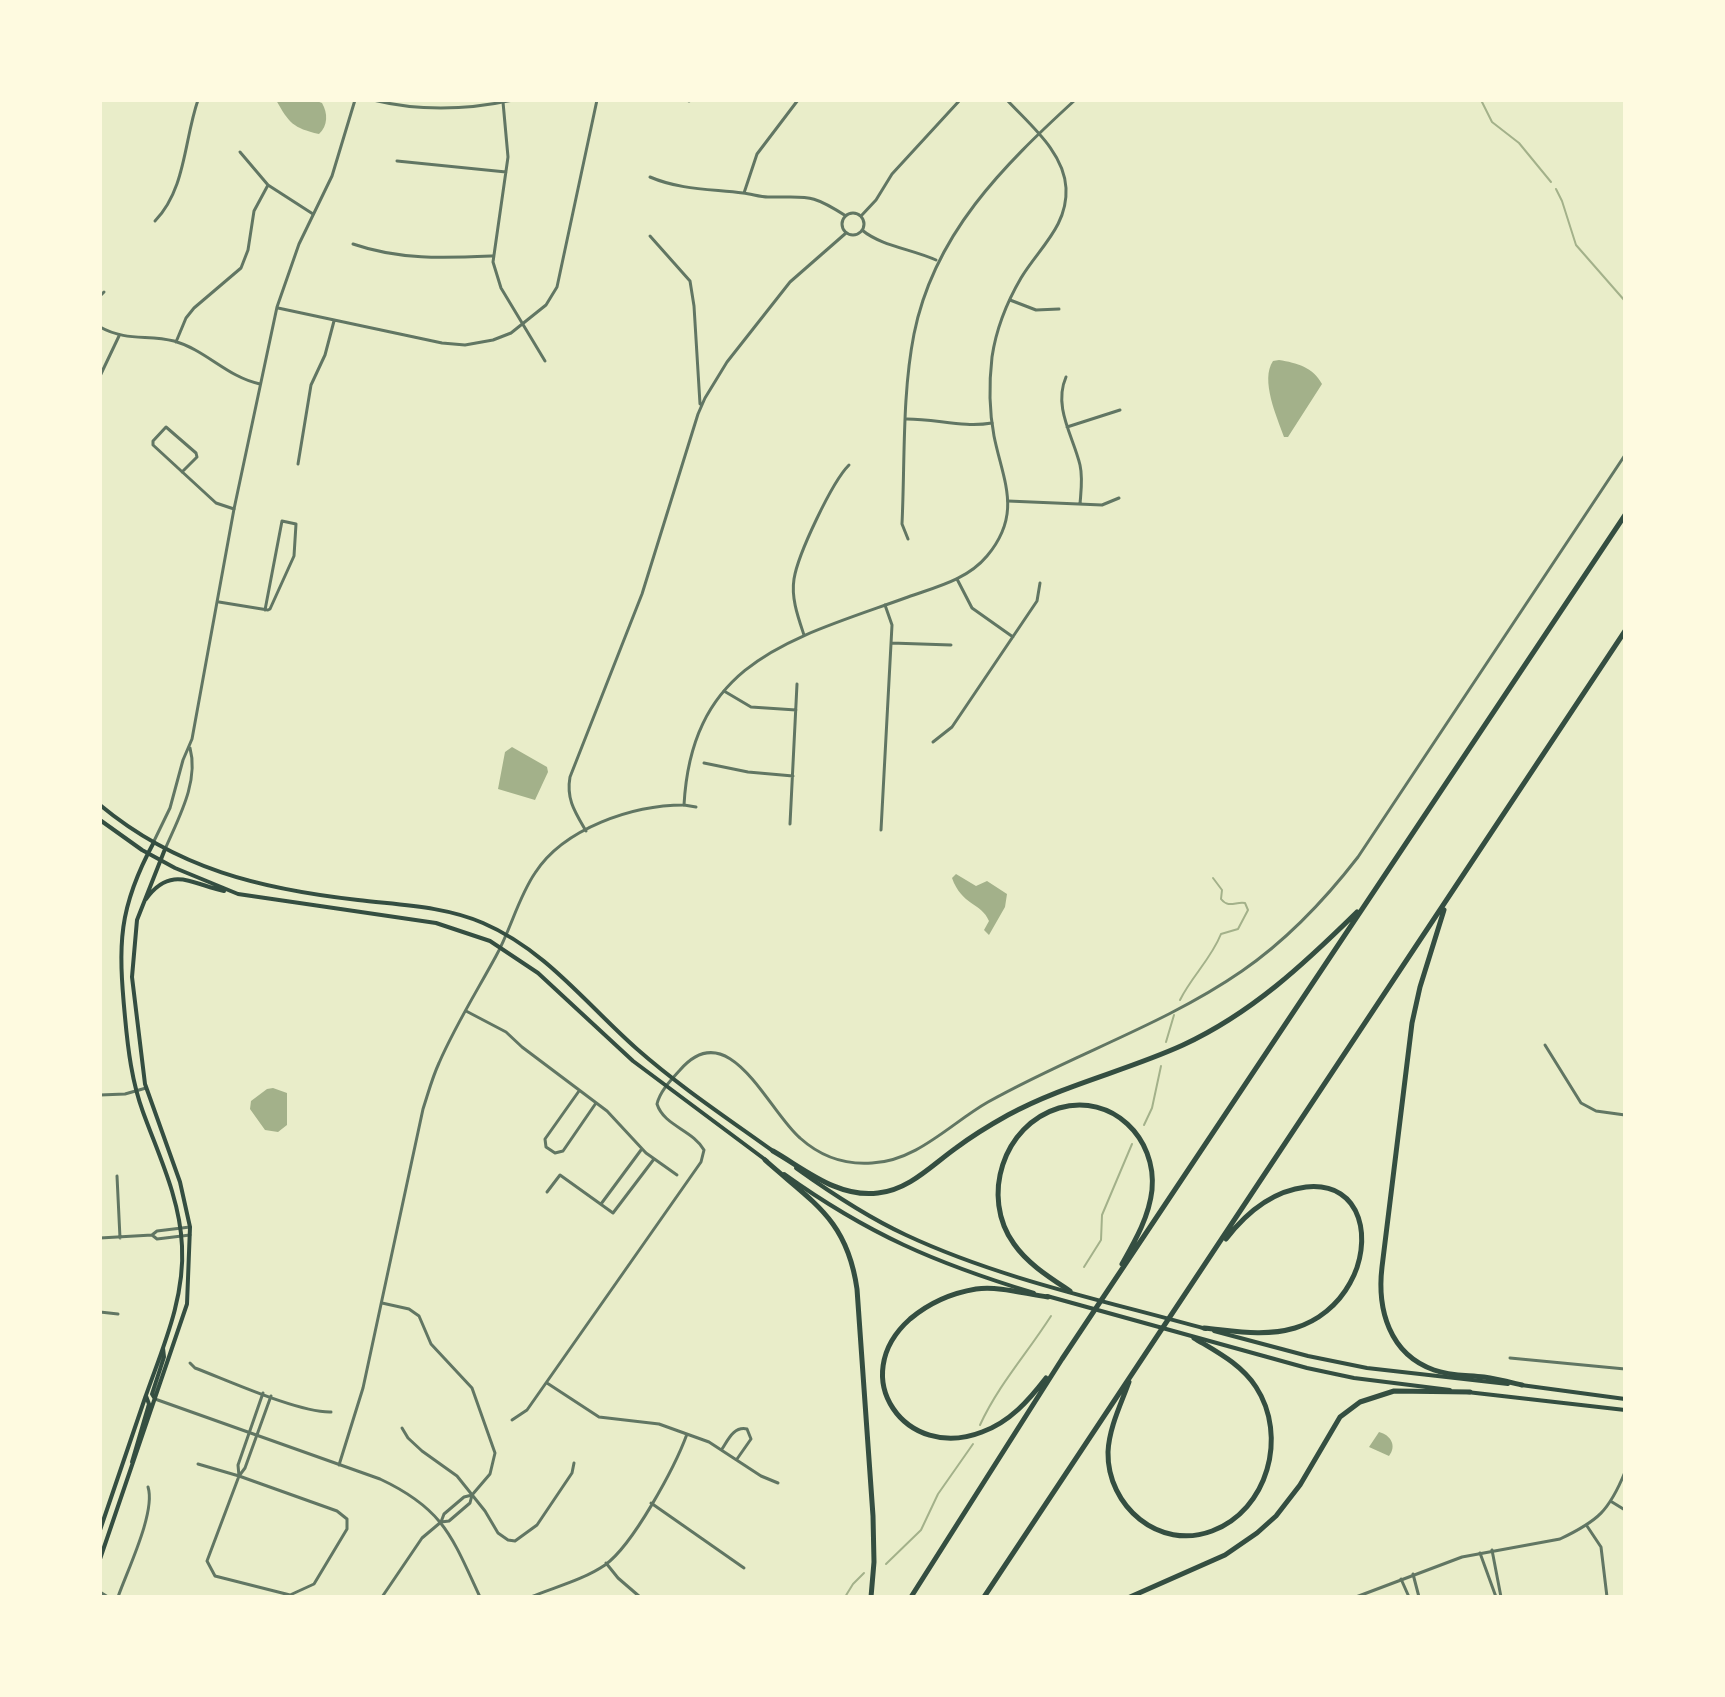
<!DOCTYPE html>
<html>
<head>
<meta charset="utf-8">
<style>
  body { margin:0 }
  #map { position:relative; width:1725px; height:1697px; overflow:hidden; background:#e9edc9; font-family:"Exo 2",sans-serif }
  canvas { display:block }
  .frame { position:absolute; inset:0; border:102px solid #fefae0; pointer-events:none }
</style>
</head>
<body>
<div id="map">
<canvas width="1725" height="1697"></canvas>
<div class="frame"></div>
</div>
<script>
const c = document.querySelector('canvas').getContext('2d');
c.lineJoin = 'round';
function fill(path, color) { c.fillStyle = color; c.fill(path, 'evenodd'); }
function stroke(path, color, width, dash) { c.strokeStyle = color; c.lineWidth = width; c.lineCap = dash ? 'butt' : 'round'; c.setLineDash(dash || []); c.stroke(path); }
fill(new Path2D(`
  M 276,100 L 314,100 L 322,103 C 328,113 328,126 319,134 C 293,128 289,123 276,100 Z
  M 1279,360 C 1297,363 1313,367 1322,384 L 1288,437 L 1284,437 C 1277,417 1260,380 1273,361 Z
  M 512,747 L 547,767 L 548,772 L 535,800 L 498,789 L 505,752 Z
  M 956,874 L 976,886 L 987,881 L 1007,894 L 1005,907 L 989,935 L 984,930 L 989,921 C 981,902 962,906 952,878 Z
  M 273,1088 L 287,1093 L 287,1125 L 278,1132 L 265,1130 L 250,1109 L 251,1101 L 267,1089 Z
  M 1379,1432 C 1391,1435 1397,1446 1389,1456 L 1369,1447 Z`), '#a3b18a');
stroke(new Path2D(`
  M 1481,100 L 1492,122 L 1519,143 L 1551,182
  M 1556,189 L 1562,201 L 1576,245 L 1625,301
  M 1180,1000 C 1192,976 1211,959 1221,934 L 1238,929 L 1248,910 L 1245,903 C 1236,901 1229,909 1221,899 L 1222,890 L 1213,878
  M 1166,1042 L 1174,1015
  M 1144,1125 L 1152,1108 L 1161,1066
  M 1084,1267 L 1101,1240 L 1102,1215 L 1132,1144
  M 980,1425 C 999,1384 1026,1355 1051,1316
  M 886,1564 L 921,1530 L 938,1494 L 973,1444
  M 845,1597 L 853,1584 L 864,1573`), '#a3b18a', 2);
stroke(new Path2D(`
  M 689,100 L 689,101
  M 503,102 L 508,157 L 493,262 L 501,288 L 545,361
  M 240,152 L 268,185 L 313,214
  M 397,161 L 506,172
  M 650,177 C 680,190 712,189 743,193 C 752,194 760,197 768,197 C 808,198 809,192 846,216
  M 744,193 L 757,154 L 798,100
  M842 224a11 11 0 1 1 22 0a11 11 0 1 1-22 0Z
  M 861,216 L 876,200 L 892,174 L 960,100
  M 155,221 C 186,189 184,140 198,100
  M 862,230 C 881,246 912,249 936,260
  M 650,236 L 690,281 L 694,306 L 700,404
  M 353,244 C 399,260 444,258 492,256
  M 100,296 L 104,292
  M 1010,300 L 1036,310 L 1059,309
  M 278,308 L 442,343 L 465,345 L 493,340 L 511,333 L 546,305 L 557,287 L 597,100
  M 100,327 C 127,342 148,334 174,341 C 206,350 227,377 260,384
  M 176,342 L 186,318 L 194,308 L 241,268 L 248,250 L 254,211 L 268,185
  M 100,376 L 119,336
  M 1066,377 C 1053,407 1073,436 1080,465 C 1083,478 1081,491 1080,504
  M 907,419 C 937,419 963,428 992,423
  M 1067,427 L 1120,410
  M 298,464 L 311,385 L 325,355 L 334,321
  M 182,472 L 197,457 L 196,453 L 166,427 L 153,441 L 153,445 L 216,503 L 234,509
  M 1008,501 L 1102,505 L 1119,498
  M 908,539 L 902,524 C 905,461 902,395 914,334 C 934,234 1003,166 1075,100
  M 957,579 L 972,608 L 1013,637
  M 219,602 L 268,610 L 270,609 L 294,556 L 296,524 L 282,521 L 265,610
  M 804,635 C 798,617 791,598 794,579 C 798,554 832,482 849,465
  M 891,643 L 951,645
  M 724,691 L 751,707 L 796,710
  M 933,742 L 952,727 L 1037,601 L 1040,583
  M 704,763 L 748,772 L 793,776
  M 684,805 L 696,807
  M 790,824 L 797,684
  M 881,830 L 892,625 L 885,605
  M 586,831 C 575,812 566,799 570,777 L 642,594 L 698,414 L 705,398 L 727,362 L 790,282 L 846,233
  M 466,1011 L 506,1032 L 522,1047 L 607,1111 L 646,1153 L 677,1175
  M 1545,1045 L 1581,1103 L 1596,1111 L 1625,1115
  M 579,1091 L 545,1139 L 546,1147 L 555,1153 L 563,1151 L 596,1103
  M 100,1095 L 125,1094 L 146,1088
  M 117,1176 L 120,1238
  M 547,1192 L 560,1175 L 613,1213 L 654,1159
  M 601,1204 L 641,1150
  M 152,1235 L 157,1239 L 190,1235
  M 100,1238 L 152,1235 L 157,1231 L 190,1227
  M 382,1303 L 409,1309 L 419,1316 L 431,1344 L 472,1388 L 495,1453 L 490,1474 L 472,1495 L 470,1503 L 449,1521 L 441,1522
  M 100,1312 L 118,1314
  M 1510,1358 L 1625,1369
  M 190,1363 L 195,1368 C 227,1380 299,1413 331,1412
  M 547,1383 L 599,1417 L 659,1424 L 709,1442 L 761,1476 L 778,1483
  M 263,1393 L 238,1465 L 239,1476 L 245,1468 L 271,1396
  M 512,1420 L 527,1410 L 701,1162 L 704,1150 C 693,1130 664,1126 657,1104 C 660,1091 671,1080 680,1070 C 729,1013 768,1111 800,1138 C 820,1156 845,1165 872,1163 C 917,1161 951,1123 988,1102 C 1071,1055 1164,1025 1242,971 C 1287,940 1324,901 1358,857 L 1625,455
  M 402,1428 L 408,1438 L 422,1451 L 457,1476 L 485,1511 L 498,1533 L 508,1540 L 515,1541 L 537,1525 L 572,1473 L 574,1463
  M 722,1449 C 728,1440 734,1426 747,1429 L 751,1439 L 737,1459
  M 198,1464 L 239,1476
  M 239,1476 L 337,1511 L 347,1519 L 347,1529 L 314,1584 L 290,1595 L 215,1576 L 207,1561 Z
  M 651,1503 L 744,1568
  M 1587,1526 L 1601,1547 L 1607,1597
  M 1492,1550 L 1501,1597
  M 1480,1553 L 1496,1597
  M 606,1563 L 618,1578 L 640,1597
  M 1413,1574 L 1419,1597
  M 1401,1579 L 1409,1597
  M 100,1592 L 108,1597
  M 118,1597 C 127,1571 156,1512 148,1487
  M 382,1597 L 422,1538 L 441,1522 L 444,1514 L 464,1497 L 472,1495
  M 531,1597 C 555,1587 583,1580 605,1565 C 633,1545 675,1467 687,1434`), '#617663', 3);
stroke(new Path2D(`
  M 373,100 C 418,111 467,110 513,100
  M 154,841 L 170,808 L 183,760 L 192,739 L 234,509 L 277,307 L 299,244 L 332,176 L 355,100
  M 166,847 C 179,817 199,781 190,748
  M 155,1399 L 380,1479 C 444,1509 452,1537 480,1597
  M 339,1465 L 363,1388 L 423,1109 C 428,1094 432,1078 439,1063 C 455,1026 477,991 496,956 C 511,929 518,898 535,873 C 564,828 633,805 684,805 C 692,660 792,639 908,597 C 936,587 967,580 987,556 C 1023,513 1003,481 994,436 C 989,410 989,383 992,357 C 996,330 1007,302 1021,278 C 1039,248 1068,226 1066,188 C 1064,152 1030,125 1007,100
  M 1612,1502 L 1625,1510
  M 1356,1597 L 1462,1557 L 1560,1539 C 1598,1521 1609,1511 1625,1472`), '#617663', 3);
stroke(new Path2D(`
  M 100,805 C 177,869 261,889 358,900 C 399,905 444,906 483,923 C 546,950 587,1005 637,1049 C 679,1086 727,1118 773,1151
  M 100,820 L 142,850 L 175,868 L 238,894 L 436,923 L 490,941 L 538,973 L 633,1061 L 767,1161
  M 146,899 C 171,865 192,884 224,891
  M 796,1168 C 831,1193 867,1217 906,1235 C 1000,1279 1106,1301 1206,1329
  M 784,1174 C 868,1234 935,1263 1034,1293
  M 1047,1296 L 1307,1368 L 1354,1378 L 1450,1390
  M 1214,1331 L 1308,1356 L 1367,1368 L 1508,1384
  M 1521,1385 L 1625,1399
  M 1467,1392 L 1625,1410
  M 155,1399 L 152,1394 L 164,1357 L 163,1348
  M 132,1462 L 149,1404 L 146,1396
  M 100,1530 C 115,1486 130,1442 145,1398 C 162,1349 185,1299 182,1246 C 180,1199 159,1156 143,1112 C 132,1082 128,1050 125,1017 C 118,944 118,908 154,842
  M 100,1559 L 187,1304 L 190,1227 L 180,1182 L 145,1084 L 132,977 L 137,920 L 165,849`), '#344e41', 4);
stroke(new Path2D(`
  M 1444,910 L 1420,987 L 1412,1023 L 1382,1267 C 1377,1309 1389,1354 1434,1370 C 1450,1376 1468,1375 1484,1377 C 1497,1379 1509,1382 1522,1385
  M 773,1151 C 806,1170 838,1198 878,1193 C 909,1190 932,1165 956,1148 C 972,1136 990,1125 1008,1115 C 1063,1085 1126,1071 1183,1045 C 1252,1013 1304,964 1357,912
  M 765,1160 C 813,1203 847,1219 857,1289 L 873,1516 L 874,1562 L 871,1597
  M 1070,1291 C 1049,1277 1028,1264 1014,1244 C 980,1197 1003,1125 1059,1108 C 1112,1093 1157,1138 1152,1190 C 1149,1217 1135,1241 1122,1264
  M 1204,1328 C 1235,1331 1264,1337 1295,1328 C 1318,1321 1338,1305 1350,1283 C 1373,1243 1364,1181 1306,1187 C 1272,1191 1246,1213 1226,1239
  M 1046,1378 C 1029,1400 1010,1422 982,1432 C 906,1462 845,1377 910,1319 C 929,1303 952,1293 976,1289 C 1000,1286 1025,1294 1048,1297
  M 1129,1382 C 1121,1404 1109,1428 1108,1452 C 1107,1506 1159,1551 1212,1531 C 1268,1510 1288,1436 1256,1387 C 1241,1364 1217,1352 1194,1338
  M 911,1597 L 1062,1359 L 1625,515
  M 984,1597 L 1625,631
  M 1130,1597 L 1225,1555 L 1257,1533 L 1276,1516 L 1300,1485 L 1340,1417 L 1360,1402 L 1394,1391 L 1470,1392`), '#344e41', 5);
</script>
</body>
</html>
